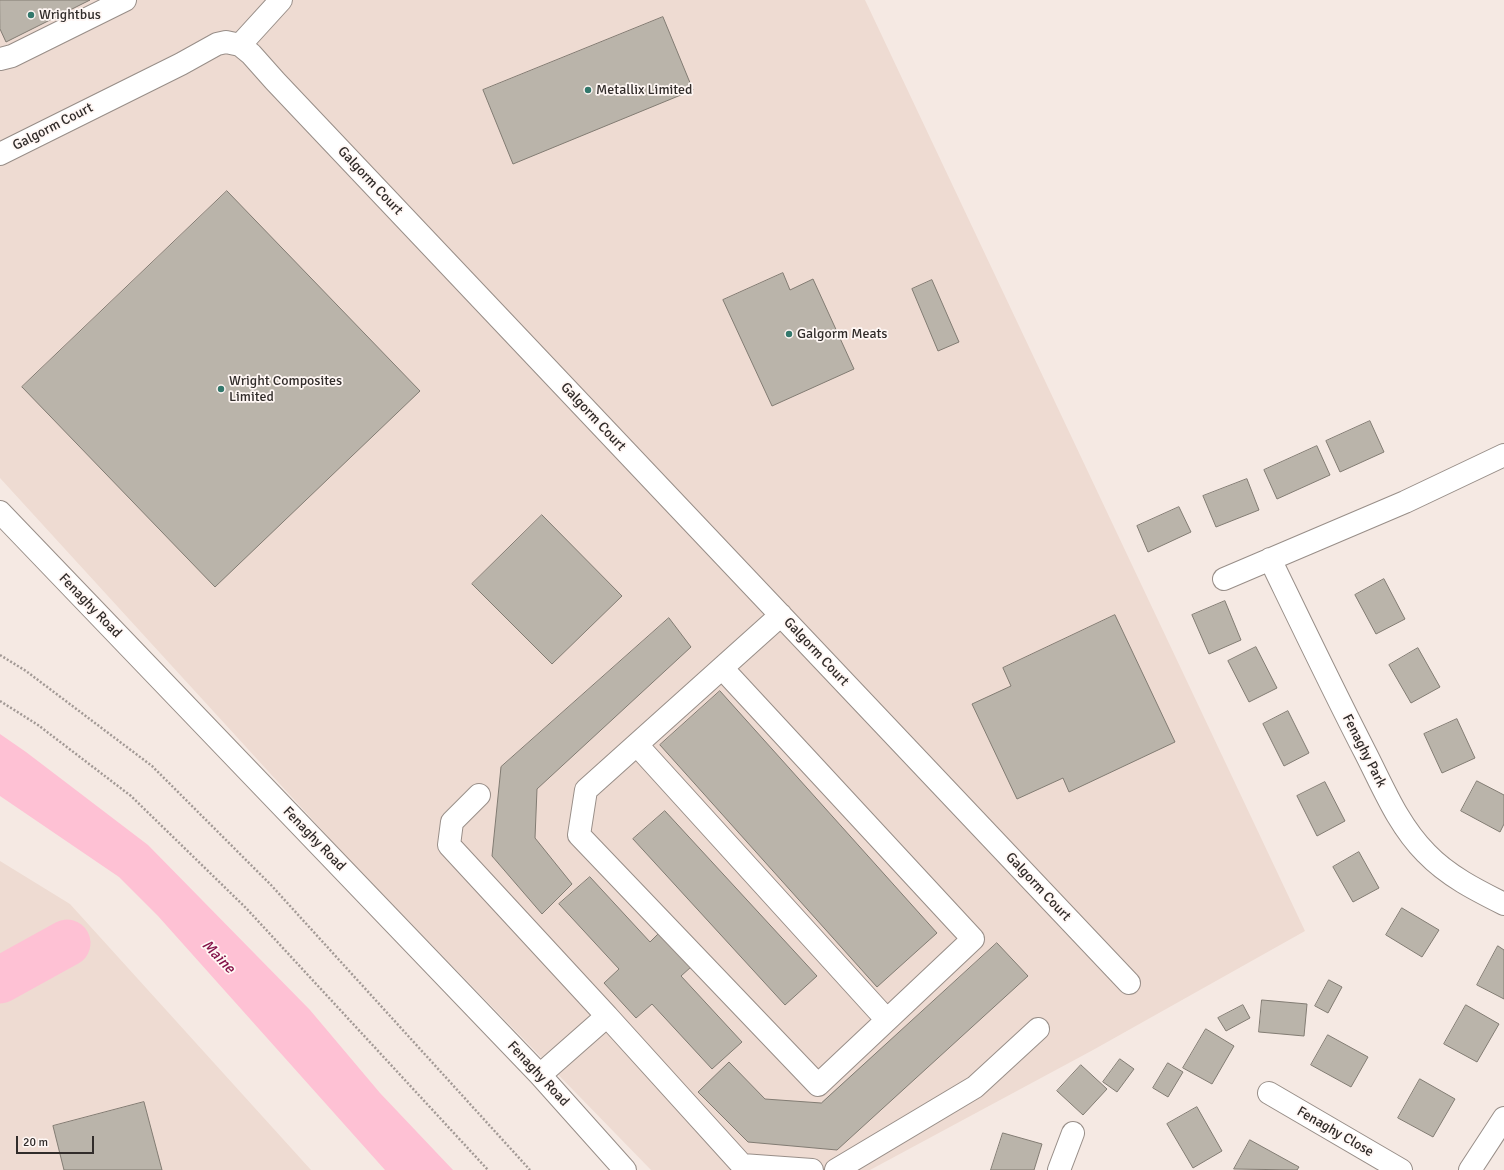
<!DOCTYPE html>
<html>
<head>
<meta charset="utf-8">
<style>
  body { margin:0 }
  #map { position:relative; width:1504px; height:1170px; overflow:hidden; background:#f5e9e3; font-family:Signika,sans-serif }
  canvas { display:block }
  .scale { position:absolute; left:16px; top:1136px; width:78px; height:18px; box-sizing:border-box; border:2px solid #312c2a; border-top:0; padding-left:5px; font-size:12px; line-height:14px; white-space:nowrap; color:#312c2a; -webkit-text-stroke:3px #fff7f4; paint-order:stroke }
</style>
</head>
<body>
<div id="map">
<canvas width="1504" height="1170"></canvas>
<div class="scale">20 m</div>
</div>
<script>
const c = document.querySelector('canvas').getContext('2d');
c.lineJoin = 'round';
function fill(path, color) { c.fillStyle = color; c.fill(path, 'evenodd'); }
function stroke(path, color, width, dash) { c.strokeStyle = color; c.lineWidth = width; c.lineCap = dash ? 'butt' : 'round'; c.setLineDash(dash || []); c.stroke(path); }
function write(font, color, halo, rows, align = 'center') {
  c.font = font + ' Signika,sans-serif'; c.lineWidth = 3.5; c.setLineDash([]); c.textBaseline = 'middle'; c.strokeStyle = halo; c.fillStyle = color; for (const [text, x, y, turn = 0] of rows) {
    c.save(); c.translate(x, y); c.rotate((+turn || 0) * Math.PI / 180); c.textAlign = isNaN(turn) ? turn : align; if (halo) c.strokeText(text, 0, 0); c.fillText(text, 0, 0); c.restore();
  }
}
fill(new Path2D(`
  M 0,0 L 865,0 L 1305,931 L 1093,1050 L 870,1170 L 651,1170 L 353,864 L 0,478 Z
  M 0,861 L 70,904 L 311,1170 L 0,1170 Z`), '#eedbd2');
fill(new Path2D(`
  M 0,734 L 26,752 L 148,845 L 310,1010 L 380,1093 L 453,1170 L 385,1170 L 158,916 L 119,877 L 0,796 Z`), '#fec1d4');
stroke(new Path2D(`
  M 0,980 L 67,943`), '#fec1d4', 47);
const building = new Path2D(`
  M 0,0 L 90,0 L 6,42 L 0,29 Z
  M 663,17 L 693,90 L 513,164 L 483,90 Z
  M 227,191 L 420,391 L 215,587 L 22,387 Z
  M 783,273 L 790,290 L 813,279 L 854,369 L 772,406 L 723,300 Z
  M 932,280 L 959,342 L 938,351 L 912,289 Z
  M 1370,421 L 1384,452 L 1340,472 L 1326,441 Z
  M 1317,446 L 1330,475 L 1277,499 L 1264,470 Z
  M 1247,479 L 1259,510 L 1216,527 L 1203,496 Z
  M 1179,507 L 1191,532 L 1148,552 L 1137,526 Z
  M 542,515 L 622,596 L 552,664 L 472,584 Z
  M 1384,579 L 1405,619 L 1376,634 L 1355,595 Z
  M 1225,601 L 1241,640 L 1209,654 L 1192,615 Z
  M 1115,615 L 1175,742 L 1069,792 L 1063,778 L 1017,799 L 972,704 L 1011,686 L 1003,668 Z
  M 669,618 L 691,647 L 537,789 L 535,838 L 572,884 L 542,914 L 492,856 L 501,767 Z
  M 1256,647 L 1277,688 L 1249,702 L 1228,661 Z
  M 1418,648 L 1440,687 L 1411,703 L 1389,665 Z
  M 720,691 L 937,933 L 877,987 L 660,745 Z
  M 1288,711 L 1309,753 L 1284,766 L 1263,724 Z
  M 1457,719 L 1475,758 L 1442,773 L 1424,734 Z
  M 1477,781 L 1504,795 L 1504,824 L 1500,832 L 1461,811 Z
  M 1325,782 L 1345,821 L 1317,836 L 1297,796 Z
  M 665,811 L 817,976 L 785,1005 L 633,839 Z
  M 1359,852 L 1379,888 L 1353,902 L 1333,867 Z
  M 590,877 L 650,942 L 659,933 L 691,967 L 681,976 L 742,1042 L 712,1069 L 652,1004 L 636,1018 L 604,983 L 619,969 L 559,904 Z
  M 1402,908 L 1439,930 L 1422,957 L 1386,935 Z
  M 997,943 L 1028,976 L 837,1150 L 748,1142 L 698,1092 L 729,1062 L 765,1099 L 821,1103 Z
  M 1498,946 L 1504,950 L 1504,999 L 1477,985 Z
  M 1329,980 L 1342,987 L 1328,1013 L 1315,1006 Z
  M 1262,1000 L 1307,1004 L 1304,1036 L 1259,1032 Z
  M 1243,1005 L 1250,1018 L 1226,1031 L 1218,1018 Z
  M 1466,1005 L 1499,1024 L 1477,1062 L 1444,1044 Z
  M 1206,1029 L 1234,1046 L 1212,1084 L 1183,1068 Z
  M 1328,1035 L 1368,1057 L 1351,1087 L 1311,1065 Z
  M 1120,1059 L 1134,1069 L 1117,1092 L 1103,1082 Z
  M 1168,1063 L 1183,1072 L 1168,1097 L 1153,1088 Z
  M 1081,1065 L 1107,1089 L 1083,1115 L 1057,1091 Z
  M 1420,1079 L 1455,1099 L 1433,1137 L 1398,1118 Z
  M 144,1102 L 162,1170 L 64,1170 L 53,1126 Z
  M 1197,1107 L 1222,1151 L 1193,1168 L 1167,1124 Z
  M 1003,1133 L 1042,1144 L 1034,1170 L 991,1170 Z
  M 1250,1140 L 1299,1167 L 1297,1170 L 1234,1169 Z`);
fill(building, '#bab4aa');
stroke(building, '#827c73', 1);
const minor = new Path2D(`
  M 240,45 L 281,0
  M 0,59 L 12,56 L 125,0
  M 0,154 L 181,64 L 217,44 L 226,42 L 240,45 L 251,54 L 275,81 L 1129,983
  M 0,512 L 540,1075 L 625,1170
  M 1270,559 C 1301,623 1332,688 1365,752 C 1383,787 1398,825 1426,853 C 1448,876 1476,890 1504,904
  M 1224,579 L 1405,502 L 1504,455
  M 722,668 L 973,939 L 818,1085 L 579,835 L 586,790 L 781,615
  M 637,745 L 886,1019
  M 479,795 L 452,822 L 449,845 L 607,1016
  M 540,1075 L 607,1016 L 742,1165 L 812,1170
  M 1269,1093 L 1401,1170
  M 836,1170 L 975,1087 L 1038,1029
  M 1059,1170 L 1073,1133
  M 1470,1170 L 1504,1118`);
stroke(minor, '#988e88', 24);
stroke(new Path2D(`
  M 0,655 L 26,671 L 152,766 L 271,885 L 530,1170
  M 0,701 L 38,725 L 131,796 L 246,908 L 488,1170`), '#a29995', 2.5, [2, 2]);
stroke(minor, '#fff', 22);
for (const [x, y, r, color] of [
  [31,15,4,"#33786c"],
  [588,90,4,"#33786c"],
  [789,334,4,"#33786c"],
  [221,389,4,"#33786c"]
]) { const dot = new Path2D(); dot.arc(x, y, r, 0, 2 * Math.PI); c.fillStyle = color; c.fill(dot); stroke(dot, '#fff7f4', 1.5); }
write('14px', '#312c2a', '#fff7f4', [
  ["Wrightbus",39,15],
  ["Metallix Limited",596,90],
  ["Galgorm Meats",797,334],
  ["Wright Composites",229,381],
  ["Limited",229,397]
], 'left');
write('14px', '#312c2a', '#fff7f4', [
  ["Galgorm Court",53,127,-27],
  ["Galgorm Court",370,181,47],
  ["Galgorm Court",593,417,47],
  ["Fenaghy Road",90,606,46],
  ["Galgorm Court",816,652,47],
  ["Fenaghy Park",1364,751,63],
  ["Fenaghy Road",314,839,46],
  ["Galgorm Court",1038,887,47],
  ["Fenaghy Road",538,1074,47],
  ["Fenaghy Close",1335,1132,30]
]);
write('italic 15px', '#851249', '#fff7f4', [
  ["Maine",218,957,46]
]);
</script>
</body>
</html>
